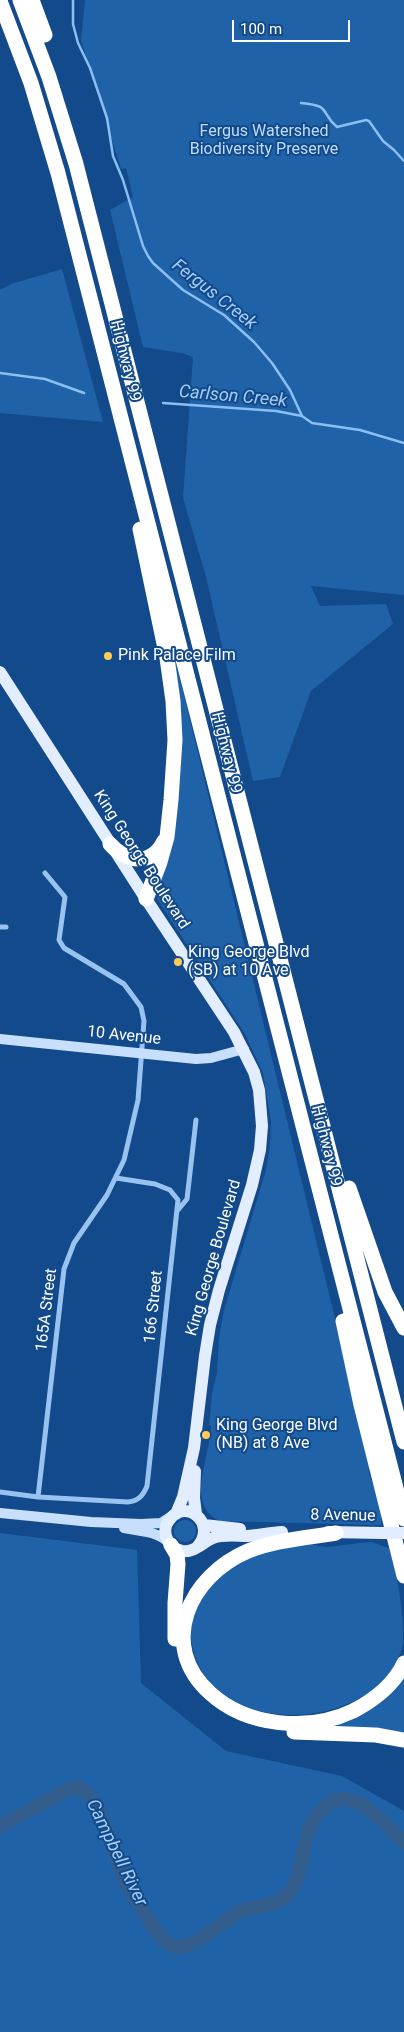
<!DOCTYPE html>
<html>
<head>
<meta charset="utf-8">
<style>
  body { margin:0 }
  #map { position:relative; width:404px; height:2032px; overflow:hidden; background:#124a8b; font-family:Roboto,sans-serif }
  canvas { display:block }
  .scale { position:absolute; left:232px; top:20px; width:118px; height:22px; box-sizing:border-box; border:2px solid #fff; border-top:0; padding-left:6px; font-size:15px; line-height:18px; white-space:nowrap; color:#fff; -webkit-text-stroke:4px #124a8b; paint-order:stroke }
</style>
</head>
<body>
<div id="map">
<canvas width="404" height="2032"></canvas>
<div class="scale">100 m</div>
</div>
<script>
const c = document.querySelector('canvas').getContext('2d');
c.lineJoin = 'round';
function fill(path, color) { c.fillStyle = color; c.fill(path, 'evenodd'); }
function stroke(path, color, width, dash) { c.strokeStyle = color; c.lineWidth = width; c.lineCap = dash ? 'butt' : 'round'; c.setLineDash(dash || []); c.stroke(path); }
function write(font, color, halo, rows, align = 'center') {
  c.font = font + ' Roboto,sans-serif'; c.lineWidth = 4; c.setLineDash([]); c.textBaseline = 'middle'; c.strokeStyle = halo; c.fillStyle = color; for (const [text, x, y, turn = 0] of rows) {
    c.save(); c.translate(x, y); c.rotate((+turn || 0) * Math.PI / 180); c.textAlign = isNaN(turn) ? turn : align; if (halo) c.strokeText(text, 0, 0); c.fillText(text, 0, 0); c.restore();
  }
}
fill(new Path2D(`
  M 85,0 L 404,0 L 404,595 L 311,586 L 320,606 L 386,604 L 393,624 L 311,691 L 280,777 L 253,781 L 206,577 L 183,498 L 193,357 L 182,353 L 143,347 L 110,210 L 133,197 L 126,168 L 121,169 L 81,40 Z
  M 62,269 L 103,422 L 0,413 L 0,290 L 11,284 Z
  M 167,625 L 369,1459 L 369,1473 L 381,1507 L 381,1525 L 220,1521 C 184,1506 211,1454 211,1426 L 209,1425 L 212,1393 L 217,1373 L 219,1338 L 224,1310 L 266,1170 L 270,1146 L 271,1122 L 263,1073 L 245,1034 L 158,900 L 155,892 L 171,846 Z
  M174 1531a11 11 0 1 1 22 0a11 11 0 1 1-22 0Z
  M 0,1533 L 137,1550 L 141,1683 L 226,1751 L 342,1776 L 404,1811 L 404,2032 L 0,2032 Z
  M 371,1542 L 389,1548 C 398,1577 404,1612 403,1644 C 388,1714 279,1733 226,1697 C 205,1683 194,1662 191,1637 C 185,1574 258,1549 308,1544 C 314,1544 320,1547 326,1547 C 341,1546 356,1543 371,1542 Z
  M 404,1674 L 404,1733 L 375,1727 L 328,1727 Z`), '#2062a8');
stroke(new Path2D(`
  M 73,0 L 73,24 L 78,43 L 90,68 L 107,118 L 113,156 L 123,180 L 143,246 L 148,256 L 153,263 L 183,290 L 224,315 L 254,342 L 272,363 L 290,390 L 302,416 L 312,423 L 360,430 L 404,443
  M 301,103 C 333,106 319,112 337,127 L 366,120 L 369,121 L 383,141 L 394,150 L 404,161
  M 0,373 L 45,379 L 84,393
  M 163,403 L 276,411 L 302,416`), '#8abff4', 2.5);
stroke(new Path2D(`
  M 0,1826 L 71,1788 C 75,1788 78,1787 82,1789 C 103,1802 115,1862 127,1885 C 134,1898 143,1910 151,1923 C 158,1933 165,1947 179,1947 C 195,1947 220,1924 234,1915 C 249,1904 273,1909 286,1896 C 310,1872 295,1829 327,1805 C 354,1784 385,1825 404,1842`), '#335d8d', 14);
stroke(new Path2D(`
  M 0,927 L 6,927
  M 178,1210 L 187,1199 L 196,1120
  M 0,1492 L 38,1497 L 128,1502 C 138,1501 143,1496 147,1486 L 178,1200 L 170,1190 L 155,1184 L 116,1178
  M 38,1497 L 64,1269 L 74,1243 L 107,1195 L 124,1160 L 138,1100 L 144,1021 L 141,1007 L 124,984 L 64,948 L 59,940 L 65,897 L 45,873`), '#98c3f1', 5);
stroke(new Path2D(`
  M 0,1039 L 196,1059 L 211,1058 L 244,1049
  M 0,1513 L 91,1522 L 141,1524 L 161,1523 L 172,1516
  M 124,1528 C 139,1531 156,1531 168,1542`), '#c7dffc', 10);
stroke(new Path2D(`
  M 0,672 L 146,899 L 234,1032 L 254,1072 L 259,1090 L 262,1126 L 260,1150 L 252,1185 L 219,1290 L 210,1325 L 205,1356 L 194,1448 L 183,1497 L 176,1514
  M 195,1471 L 194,1498 L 196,1514
  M 204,1525 L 240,1529
  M 328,1532 L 383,1533
  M 198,1546 C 217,1523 186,1498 170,1519 C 160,1530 167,1548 182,1551 C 194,1553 203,1542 213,1538 C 223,1534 237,1536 247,1536 C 259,1535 270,1533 282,1532`), '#e2eeff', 12);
stroke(new Path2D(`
  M 20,0 L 49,77 L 76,164 L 404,1442
  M 32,0 L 45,35
  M 0,1 L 31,83 L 58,173 L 404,1519
  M 140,529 L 167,658 L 173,701 L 175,740 L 171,800 L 167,837 L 160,862 L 146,899
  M 110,844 C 127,863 152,866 164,841
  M 349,1188 L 385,1292 L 404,1328
  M 343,1321 L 361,1405 L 404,1576
  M 336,1533 C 307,1538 275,1540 248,1551 C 189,1576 157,1645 210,1693 C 247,1727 309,1732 353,1711 C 374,1700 394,1685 404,1663
  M 171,1545 L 177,1555 L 178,1564 L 175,1603 L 175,1639
  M 294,1732 L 376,1735 L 404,1740`), '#fff', 15);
stroke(new Path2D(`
  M 383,1533 L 404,1533`), '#e2eeff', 12);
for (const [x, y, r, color] of [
  [108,656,5,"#ffca58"],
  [178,962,5,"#ffca58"],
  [206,1435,5,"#ffca58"]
]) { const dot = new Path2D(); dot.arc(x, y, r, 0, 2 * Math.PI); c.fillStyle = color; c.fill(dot); stroke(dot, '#124a8b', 2); }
write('16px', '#bfddfc', '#124a8b', [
  ["Fergus Watershed",264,132],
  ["Biodiversity Preserve",264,150]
]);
write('16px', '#fff', '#124a8b', [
  ["Highway 99",125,361,76],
  ["Highway 99",226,753,76],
  ["King George Boulevard",141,860,57],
  ["10 Avenue",124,1036,6],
  ["Highway 99",326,1146,76],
  ["King George Boulevard",214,1258,-74],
  ["166 Street",154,1307,-84],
  ["165A Street",47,1310,-83],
  ["8 Avenue",343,1516,1]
]);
write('16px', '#fff', '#124a8b', [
  ["Pink Palace Film",118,656],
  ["King George Blvd",188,953],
  ["(SB) at 10 Ave",188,971],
  ["King George Blvd",216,1426],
  ["(NB) at 8 Ave",216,1444]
], 'left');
write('italic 18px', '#a4cdf8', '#124a8b', [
  ["Fergus Creek",214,295,38],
  ["Carlson Creek",233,397,5],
  ["Campbell River",116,1853,64]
]);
</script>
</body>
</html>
